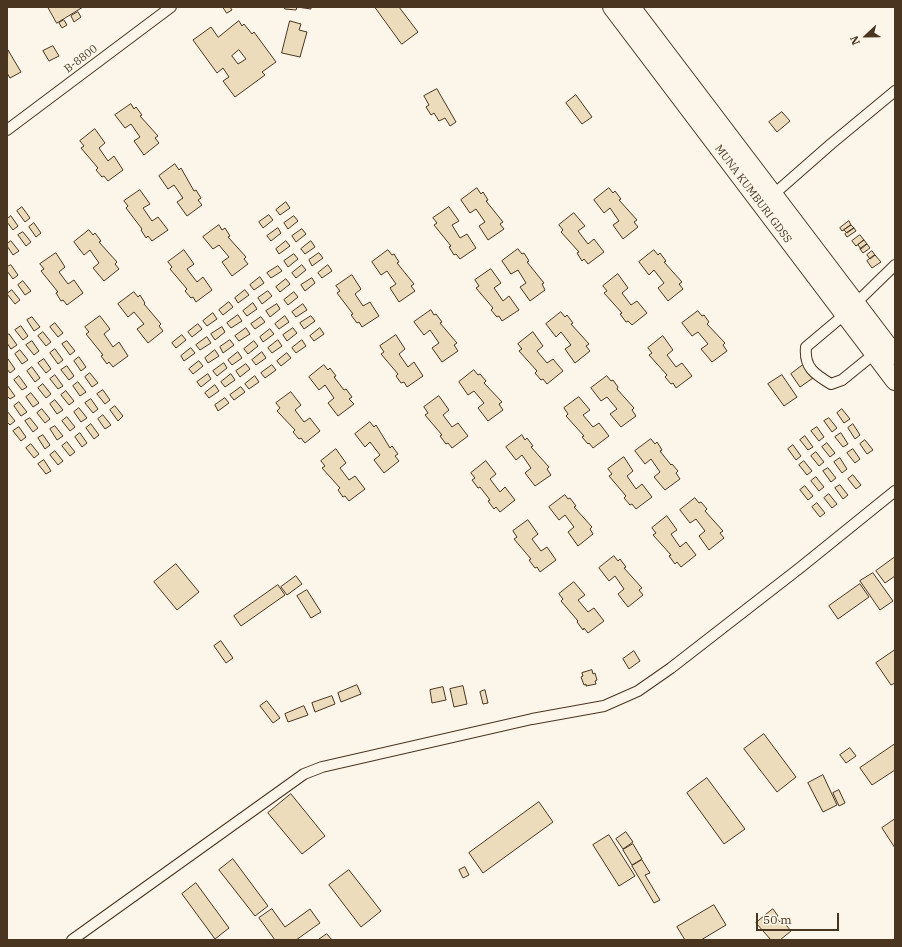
<!DOCTYPE html>
<html>
<head>
<meta charset="utf-8">
<style>
  body { margin:0 }
  #map { position:relative; width:902px; height:947px; overflow:hidden; background:#fbf6e9; font-family:"IBM Plex Serif",serif }
  canvas { display:block }
  .frame { position:absolute; inset:0; border:8px solid #4a3520; pointer-events:none }
  .north { position:absolute; left:846px; top:16px; width:40px; height:40px; -webkit-text-stroke:3px #fbf6e9; paint-order:stroke; rotate:248deg; font-size:11px; font-weight:700; line-height:16px; text-align:center; color:#4a3520 }
  .north::after { content:''; display:block; margin:auto; width:14px; height:18px; background:#4a3520; clip-path:polygon(50% 0,100% 100%,50% 72%,0 100%) }
  .scale { position:absolute; left:756px; top:913px; width:83px; height:18px; box-sizing:border-box; border:2px solid #4a3520; border-top:0; padding-left:5px; font-size:12px; line-height:14px; white-space:nowrap; color:#4a3520; -webkit-text-stroke:3px #fbf6e9; paint-order:stroke }
</style>
</head>
<body>
<div id="map">
<canvas width="902" height="947"></canvas>
<div class="frame"></div>
<div class="north">N</div>
<div class="scale">50 m</div>
</div>
<script>
const c = document.querySelector('canvas').getContext('2d');
c.lineJoin = 'round';
function fill(path, color) { c.fillStyle = color; c.fill(path, 'evenodd'); }
function stroke(path, color, width, dash) { c.strokeStyle = color; c.lineWidth = width; c.lineCap = dash ? 'butt' : 'round'; c.setLineDash(dash || []); c.stroke(path); }
function write(font, color, halo, rows, align = 'center') {
  c.font = font + ' "IBM Plex Serif",serif'; c.lineWidth = 3; c.setLineDash([]); c.textBaseline = 'middle'; c.strokeStyle = halo; c.fillStyle = color; for (const [text, x, y, turn = 0] of rows) {
    c.save(); c.translate(x, y); c.rotate((+turn || 0) * Math.PI / 180); c.textAlign = isNaN(turn) ? turn : align; if (halo) c.strokeText(text, 0, 0); c.fillText(text, 0, 0); c.restore();
  }
}
const building = new Path2D(`
  M 48,7 L 83,7 L 57,23 Z
  M 223,7 L 230,7 L 232,10 L 227,13 Z
  M 285,7 L 311,7 L 311,9 L 297,7 L 296,10 L 285,9 Z
  M 375,7 L 399,7 L 418,32 L 402,44 Z
  M 78,12 L 81,17 L 74,22 L 71,16 Z
  M 64,20 L 67,25 L 62,28 L 59,23 Z
  M 239,21 L 242,26 L 244,24 L 252,34 L 254,32 L 276,62 L 262,72 L 265,75 L 235,97 L 223,81 L 229,77 L 223,68 L 217,73 L 193,40 L 211,27 L 218,37 ZM 239,50 L 246,59 L 238,64 L 232,56 Z
  M 290,21 L 301,24 L 299,30 L 307,32 L 300,57 L 282,53 Z
  M 53,46 L 59,56 L 49,61 L 43,51 Z
  M 8,50 L 21,72 L 10,78 L 7,73 Z
  M 437,89 L 456,122 L 450,126 L 445,118 L 439,121 L 434,113 L 431,115 L 426,107 L 429,105 L 424,96 Z
  M 576,95 L 592,117 L 582,124 L 566,103 Z
  M 131,104 L 134,109 L 136,107 L 142,115 L 140,116 L 158,136 L 155,138 L 159,143 L 144,155 L 134,141 L 140,137 L 131,124 L 125,128 L 115,115 Z
  M 782,112 L 790,121 L 777,132 L 769,122 Z
  M 95,129 L 105,143 L 99,148 L 108,161 L 114,156 L 123,170 L 108,181 L 104,176 L 102,177 L 96,170 L 98,168 L 81,148 L 84,146 L 80,141 Z
  M 175,164 L 179,170 L 181,168 L 194,191 L 196,190 L 201,198 L 198,200 L 202,205 L 187,216 L 177,202 L 183,198 L 174,185 L 168,189 L 159,176 Z
  M 477,188 L 481,194 L 483,192 L 488,200 L 486,201 L 503,222 L 500,224 L 504,229 L 488,240 L 479,226 L 485,222 L 476,209 L 470,213 L 461,200 Z
  M 609,188 L 613,193 L 615,191 L 621,199 L 619,200 L 637,220 L 634,222 L 638,227 L 623,239 L 613,225 L 619,221 L 610,208 L 604,213 L 594,200 Z
  M 140,190 L 150,204 L 143,208 L 152,221 L 158,217 L 168,230 L 152,241 L 148,236 L 146,238 L 141,230 L 142,229 L 126,208 L 128,206 L 124,201 Z
  M 286,202 L 290,208 L 280,215 L 276,210 Z
  M 22,207 L 30,218 L 25,222 L 17,211 Z
  M 449,207 L 459,221 L 452,225 L 460,238 L 467,234 L 476,248 L 460,259 L 456,254 L 454,255 L 449,247 L 451,246 L 434,225 L 437,223 L 433,218 Z
  M 574,213 L 585,226 L 578,231 L 588,244 L 594,239 L 604,252 L 588,264 L 584,259 L 582,261 L 577,253 L 579,252 L 561,232 L 563,230 L 559,225 Z
  M 269,215 L 273,220 L 263,228 L 259,222 Z
  M 11,216 L 18,226 L 13,230 L 7,222 L 7,219 Z
  M 294,216 L 298,221 L 288,229 L 284,223 Z
  M 849,221 L 851,225 L 842,231 L 840,228 Z
  M 34,223 L 41,233 L 36,237 L 29,227 Z
  M 219,225 L 222,230 L 225,228 L 230,236 L 228,237 L 246,257 L 244,259 L 248,264 L 232,276 L 222,262 L 229,257 L 219,245 L 213,249 L 203,237 Z
  M 851,225 L 854,228 L 847,233 L 844,230 Z
  M 278,228 L 281,233 L 271,241 L 267,236 Z
  M 854,228 L 856,231 L 847,237 L 845,234 Z
  M 302,229 L 306,234 L 296,242 L 292,236 Z
  M 89,230 L 93,235 L 95,233 L 101,241 L 99,242 L 117,262 L 115,264 L 119,269 L 104,281 L 93,268 L 99,263 L 90,250 L 84,255 L 74,242 Z
  M 23,232 L 31,242 L 26,246 L 18,235 Z
  M 860,235 L 864,240 L 856,246 L 852,241 Z
  M 864,240 L 867,244 L 861,249 L 858,245 Z
  M 11,241 L 19,251 L 13,255 L 7,246 L 7,244 Z
  M 286,241 L 290,246 L 279,254 L 276,249 Z
  M 311,241 L 315,247 L 305,254 L 301,249 Z
  M 867,244 L 870,248 L 863,253 L 860,249 Z
  M 518,249 L 522,254 L 524,253 L 529,261 L 527,262 L 544,283 L 542,284 L 545,290 L 530,301 L 520,287 L 526,283 L 518,270 L 511,274 L 502,261 Z
  M 184,250 L 194,264 L 187,269 L 197,282 L 203,277 L 212,290 L 196,302 L 193,297 L 191,298 L 185,291 L 187,289 L 170,269 L 172,267 L 168,262 Z
  M 388,250 L 392,255 L 394,254 L 399,262 L 397,263 L 414,284 L 411,286 L 415,291 L 399,302 L 390,288 L 396,284 L 387,271 L 381,275 L 372,262 Z
  M 654,250 L 658,255 L 660,253 L 666,261 L 664,262 L 682,282 L 679,284 L 683,289 L 668,301 L 658,288 L 664,283 L 654,270 L 649,275 L 639,262 Z
  M 872,251 L 875,255 L 870,259 L 867,255 Z
  M 56,253 L 65,267 L 59,272 L 68,284 L 74,280 L 83,293 L 67,305 L 63,300 L 61,301 L 56,293 L 58,292 L 41,271 L 44,269 L 40,264 Z
  M 319,253 L 323,258 L 312,266 L 309,260 Z
  M 294,254 L 298,259 L 288,267 L 284,261 Z
  M 875,255 L 881,262 L 872,268 L 867,261 Z
  M 11,265 L 18,275 L 13,279 L 7,271 L 7,267 Z
  M 302,265 L 306,270 L 296,278 L 292,273 Z
  M 328,265 L 332,271 L 322,278 L 318,273 Z
  M 278,266 L 282,271 L 271,278 L 267,273 Z
  M 491,269 L 501,283 L 494,288 L 503,301 L 509,296 L 519,310 L 502,321 L 499,316 L 497,317 L 491,310 L 493,308 L 476,288 L 479,286 L 475,280 Z
  M 618,274 L 628,288 L 622,293 L 631,305 L 637,301 L 647,313 L 632,325 L 628,321 L 626,322 L 620,314 L 622,313 L 604,293 L 607,291 L 603,286 Z
  M 352,275 L 361,289 L 355,294 L 363,306 L 370,302 L 379,316 L 362,327 L 359,322 L 357,323 L 351,315 L 353,314 L 337,293 L 340,291 L 336,286 Z
  M 260,277 L 264,283 L 254,290 L 250,285 Z
  M 312,278 L 315,283 L 305,291 L 301,285 Z
  M 286,279 L 290,284 L 280,292 L 276,287 Z
  M 23,281 L 31,291 L 25,295 L 18,285 Z
  M 12,290 L 20,300 L 15,304 L 7,294 Z
  M 245,290 L 249,295 L 238,303 L 235,298 Z
  M 268,291 L 272,296 L 262,304 L 258,298 Z
  M 134,292 L 138,297 L 140,295 L 145,303 L 144,304 L 161,324 L 159,326 L 163,331 L 148,343 L 137,329 L 144,324 L 134,312 L 128,317 L 118,304 Z
  M 294,292 L 298,297 L 288,305 L 284,300 Z
  M 229,302 L 233,307 L 223,315 L 219,310 Z
  M 253,303 L 257,309 L 247,316 L 243,311 Z
  M 277,304 L 280,309 L 270,317 L 266,311 Z
  M 303,304 L 307,310 L 296,317 L 292,312 Z
  M 431,310 L 434,315 L 436,314 L 442,322 L 440,323 L 457,343 L 454,345 L 458,351 L 442,362 L 432,348 L 439,343 L 430,330 L 424,335 L 414,322 Z
  M 698,311 L 702,316 L 704,315 L 709,322 L 707,324 L 725,343 L 723,345 L 727,351 L 712,362 L 701,349 L 708,344 L 698,332 L 692,336 L 682,323 Z
  M 561,312 L 565,317 L 567,315 L 573,323 L 571,324 L 589,344 L 586,346 L 590,351 L 575,363 L 565,349 L 571,345 L 561,332 L 556,337 L 546,324 Z
  M 213,313 L 217,319 L 207,326 L 203,321 Z
  M 238,315 L 242,321 L 231,328 L 227,323 Z
  M 100,316 L 110,329 L 104,334 L 113,347 L 119,342 L 128,356 L 113,367 L 109,362 L 107,364 L 101,356 L 103,355 L 86,334 L 89,332 L 85,327 Z
  M 285,316 L 289,322 L 279,329 L 275,324 Z
  M 311,316 L 315,321 L 304,329 L 300,323 Z
  M 32,317 L 40,327 L 34,331 L 27,320 Z
  M 261,317 L 265,322 L 255,329 L 251,324 Z
  M 55,323 L 63,333 L 58,337 L 50,327 Z
  M 198,324 L 202,329 L 192,337 L 188,332 Z
  M 21,326 L 28,336 L 23,340 L 15,330 Z
  M 222,327 L 225,332 L 215,340 L 211,334 Z
  M 246,328 L 250,334 L 239,341 L 235,336 Z
  M 293,328 L 297,333 L 287,341 L 283,335 Z
  M 320,328 L 324,334 L 314,341 L 310,336 Z
  M 270,329 L 274,334 L 263,342 L 260,337 Z
  M 43,332 L 51,342 L 46,346 L 38,336 Z
  M 533,332 L 543,346 L 537,351 L 547,363 L 553,359 L 563,371 L 547,384 L 543,379 L 541,380 L 535,373 L 537,371 L 519,351 L 522,349 L 518,344 Z
  M 9,334 L 17,345 L 11,349 L 7,343 L 7,336 Z
  M 182,335 L 186,340 L 176,348 L 172,343 Z
  M 396,335 L 405,349 L 399,354 L 408,367 L 414,362 L 423,376 L 407,387 L 404,382 L 401,383 L 396,376 L 398,374 L 381,354 L 384,352 L 380,346 Z
  M 663,336 L 673,350 L 667,355 L 676,367 L 682,363 L 692,376 L 676,388 L 673,383 L 671,384 L 665,377 L 667,375 L 649,355 L 652,353 L 648,348 Z
  M 207,337 L 211,343 L 200,350 L 196,345 Z
  M 230,340 L 234,345 L 223,353 L 220,347 Z
  M 278,340 L 282,346 L 272,353 L 268,348 Z
  M 302,340 L 306,346 L 296,353 L 292,348 Z
  M 32,341 L 39,351 L 34,355 L 26,345 Z
  M 67,341 L 75,351 L 70,355 L 62,344 Z
  M 254,341 L 258,346 L 248,354 L 244,349 Z
  M 191,348 L 195,353 L 184,361 L 181,356 Z
  M 55,349 L 63,360 L 58,364 L 50,353 Z
  M 20,350 L 28,360 L 22,364 L 15,354 Z
  M 215,350 L 219,356 L 208,363 L 205,358 Z
  M 238,352 L 242,358 L 232,365 L 228,360 Z
  M 262,352 L 266,358 L 256,365 L 252,360 Z
  M 287,353 L 291,358 L 281,366 L 277,361 Z
  M 79,357 L 86,367 L 81,371 L 74,361 Z
  M 8,359 L 15,369 L 10,373 L 7,369 Z
  M 44,359 L 51,369 L 46,373 L 38,363 Z
  M 199,361 L 203,366 L 193,374 L 189,369 Z
  M 807,362 L 816,376 L 800,387 L 791,374 Z
  M 224,363 L 227,368 L 217,376 L 213,371 Z
  M 246,364 L 250,369 L 240,377 L 236,371 Z
  M 272,365 L 276,370 L 265,378 L 261,373 Z
  M 324,365 L 328,370 L 330,368 L 336,376 L 334,377 L 344,390 L 346,389 L 352,397 L 349,399 L 354,404 L 338,416 L 328,403 L 334,398 L 325,385 L 319,390 L 309,377 Z
  M 67,366 L 74,376 L 69,380 L 61,370 Z
  M 32,367 L 40,378 L 35,382 L 27,371 Z
  M 474,370 L 478,375 L 480,374 L 486,381 L 484,383 L 502,402 L 499,404 L 503,410 L 488,421 L 478,408 L 484,403 L 474,391 L 468,395 L 459,382 Z
  M 90,373 L 98,383 L 92,387 L 85,377 Z
  M 208,374 L 211,379 L 201,387 L 197,382 Z
  M 231,374 L 235,380 L 225,387 L 221,382 Z
  M 55,375 L 63,386 L 58,389 L 50,379 Z
  M 782,375 L 797,397 L 784,406 L 768,384 Z
  M 19,376 L 27,387 L 22,390 L 14,380 Z
  M 255,376 L 259,382 L 249,389 L 245,384 Z
  M 607,376 L 611,381 L 613,380 L 618,387 L 617,389 L 634,408 L 632,410 L 636,416 L 621,427 L 610,414 L 617,409 L 607,397 L 601,401 L 591,388 Z
  M 78,382 L 86,392 L 80,396 L 73,386 Z
  M 43,384 L 51,394 L 46,398 L 38,388 Z
  M 7,385 L 15,396 L 10,399 L 7,396 Z
  M 215,385 L 219,391 L 209,398 L 205,393 Z
  M 241,387 L 245,392 L 234,400 L 230,395 Z
  M 103,390 L 110,400 L 105,404 L 97,394 Z
  M 66,391 L 74,401 L 69,405 L 61,395 Z
  M 291,392 L 301,405 L 295,410 L 304,422 L 310,418 L 320,431 L 305,443 L 301,438 L 299,439 L 293,432 L 295,430 L 277,411 L 280,408 L 276,403 Z
  M 31,393 L 39,403 L 33,407 L 26,397 Z
  M 439,396 L 449,410 L 443,415 L 452,427 L 458,423 L 468,436 L 452,448 L 448,443 L 446,444 L 440,436 L 442,435 L 425,415 L 428,413 L 424,407 Z
  M 579,397 L 590,410 L 583,415 L 593,427 L 599,423 L 609,436 L 593,448 L 589,443 L 588,444 L 582,437 L 584,436 L 566,416 L 568,414 L 564,408 Z
  M 225,398 L 229,403 L 218,411 L 215,405 Z
  M 91,399 L 98,409 L 93,413 L 85,403 Z
  M 55,400 L 63,410 L 57,414 L 50,404 Z
  M 19,402 L 27,412 L 21,416 L 14,406 Z
  M 115,406 L 123,416 L 118,421 L 110,410 Z
  M 79,408 L 87,418 L 81,422 L 74,412 Z
  M 42,409 L 50,419 L 45,423 L 37,413 Z
  M 842,409 L 850,419 L 844,423 L 837,413 Z
  M 7,411 L 15,421 L 10,425 L 7,422 Z
  M 103,415 L 111,425 L 105,429 L 98,419 Z
  M 67,417 L 75,427 L 70,431 L 62,421 Z
  M 30,418 L 38,428 L 33,432 L 25,421 Z
  M 829,418 L 837,428 L 832,432 L 824,421 Z
  M 370,422 L 374,427 L 376,425 L 390,448 L 392,446 L 398,454 L 395,456 L 399,461 L 384,473 L 374,460 L 380,455 L 370,442 L 365,447 L 355,434 Z
  M 91,424 L 99,435 L 94,439 L 86,428 Z
  M 853,424 L 860,435 L 855,439 L 848,428 Z
  M 55,426 L 63,436 L 57,440 L 50,429 Z
  M 19,427 L 26,437 L 21,441 L 13,431 Z
  M 817,427 L 824,437 L 819,441 L 811,431 Z
  M 80,433 L 87,443 L 82,447 L 75,437 Z
  M 841,433 L 848,444 L 843,447 L 835,437 Z
  M 43,435 L 50,445 L 45,449 L 38,438 Z
  M 522,435 L 525,440 L 527,438 L 533,446 L 531,447 L 549,467 L 547,469 L 551,475 L 535,486 L 525,473 L 531,468 L 522,455 L 516,460 L 506,447 Z
  M 805,436 L 813,447 L 808,450 L 800,440 Z
  M 651,439 L 655,444 L 657,442 L 662,450 L 660,451 L 671,465 L 672,464 L 678,471 L 676,473 L 680,479 L 665,490 L 654,477 L 660,472 L 651,459 L 645,464 L 635,451 Z
  M 865,440 L 873,450 L 867,454 L 860,444 Z
  M 67,442 L 75,452 L 70,456 L 62,446 Z
  M 827,443 L 835,453 L 830,457 L 822,447 Z
  M 31,444 L 39,454 L 34,458 L 26,448 Z
  M 793,445 L 801,456 L 796,460 L 788,449 Z
  M 336,449 L 346,463 L 340,468 L 349,480 L 355,476 L 365,489 L 349,501 L 345,496 L 343,497 L 338,490 L 340,488 L 322,468 L 325,466 L 321,461 Z
  M 853,449 L 860,459 L 855,463 L 847,453 Z
  M 55,451 L 63,461 L 58,465 L 50,455 Z
  M 816,452 L 824,462 L 819,466 L 811,456 Z
  M 624,457 L 633,471 L 627,476 L 636,489 L 642,484 L 652,497 L 636,509 L 632,504 L 630,505 L 624,498 L 626,496 L 609,476 L 612,474 L 608,469 Z
  M 840,458 L 847,469 L 842,473 L 834,462 Z
  M 44,460 L 51,471 L 46,474 L 38,464 Z
  M 486,461 L 496,474 L 490,479 L 500,492 L 505,487 L 515,500 L 500,512 L 496,507 L 494,509 L 488,501 L 490,500 L 480,487 L 478,488 L 472,480 L 475,478 L 471,473 Z
  M 804,461 L 812,471 L 807,475 L 799,465 Z
  M 828,468 L 836,478 L 831,482 L 823,471 Z
  M 853,475 L 861,485 L 856,489 L 848,479 Z
  M 816,477 L 824,487 L 819,491 L 811,481 Z
  M 840,485 L 848,495 L 843,499 L 835,488 Z
  M 805,486 L 813,496 L 808,500 L 800,490 Z
  M 829,494 L 837,504 L 832,508 L 824,498 Z
  M 565,495 L 568,499 L 570,498 L 576,506 L 574,507 L 592,527 L 590,529 L 593,534 L 578,546 L 568,532 L 574,527 L 565,515 L 559,520 L 549,507 Z
  M 695,498 L 699,503 L 701,502 L 707,509 L 705,511 L 723,531 L 720,533 L 724,538 L 709,550 L 699,536 L 705,531 L 696,519 L 690,523 L 680,510 Z
  M 817,503 L 825,513 L 820,517 L 812,507 Z
  M 667,516 L 677,530 L 671,534 L 680,547 L 686,542 L 696,555 L 681,567 L 677,562 L 675,564 L 669,556 L 671,555 L 653,535 L 656,533 L 652,528 Z
  M 528,520 L 538,534 L 532,539 L 541,551 L 547,547 L 556,560 L 540,572 L 537,567 L 535,568 L 529,560 L 531,559 L 514,539 L 517,537 L 513,531 Z
  M 614,556 L 618,561 L 620,559 L 626,567 L 624,568 L 642,588 L 639,590 L 643,595 L 628,607 L 618,594 L 624,589 L 615,576 L 609,581 L 599,568 Z
  M 895,557 L 895,576 L 885,583 L 876,571 Z
  M 176,564 L 199,592 L 177,610 L 154,582 Z
  M 873,573 L 893,601 L 880,610 L 860,581 Z
  M 296,576 L 302,584 L 287,595 L 281,587 Z
  M 574,582 L 585,595 L 578,600 L 588,612 L 594,608 L 604,621 L 588,633 L 584,628 L 583,630 L 577,622 L 578,621 L 561,601 L 563,599 L 559,594 Z
  M 860,584 L 869,597 L 838,619 L 829,606 Z
  M 278,585 L 285,595 L 241,626 L 234,616 Z
  M 307,590 L 321,612 L 311,618 L 297,596 Z
  M 221,641 L 233,658 L 226,663 L 214,646 Z
  M 895,650 L 895,683 L 891,685 L 876,663 Z
  M 634,651 L 640,661 L 629,669 L 623,659 Z
  M 592,670 L 593,674 L 595,673 L 597,680 L 595,681 L 596,684 L 586,686 L 586,684 L 584,685 L 581,677 L 583,676 L 582,673 Z
  M 357,685 L 361,694 L 341,702 L 338,693 Z
  M 463,686 L 467,704 L 454,707 L 450,689 Z
  M 443,687 L 446,700 L 432,703 L 430,690 Z
  M 485,690 L 488,703 L 483,704 L 480,692 Z
  M 332,696 L 335,704 L 315,712 L 312,703 Z
  M 267,701 L 280,718 L 273,723 L 260,706 Z
  M 304,706 L 308,715 L 288,722 L 285,714 Z
  M 764,734 L 796,777 L 777,792 L 744,749 Z
  M 895,744 L 895,770 L 872,785 L 860,768 Z
  M 850,748 L 856,756 L 846,763 L 840,755 Z
  M 823,775 L 837,805 L 823,812 L 808,783 Z
  M 707,778 L 745,829 L 724,844 L 687,793 Z
  M 839,790 L 845,803 L 839,806 L 833,793 Z
  M 291,794 L 325,836 L 302,854 L 268,813 Z
  M 539,802 L 553,822 L 483,873 L 469,853 Z
  M 895,819 L 895,848 L 882,828 Z
  M 626,832 L 633,842 L 623,849 L 616,839 Z
  M 609,835 L 635,876 L 619,886 L 593,845 Z
  M 633,844 L 642,859 L 632,865 L 623,850 Z
  M 233,859 L 268,906 L 255,916 L 219,870 Z
  M 642,860 L 650,873 L 645,875 L 660,900 L 654,903 L 632,866 Z
  M 465,867 L 469,875 L 463,878 L 459,870 Z
  M 349,870 L 381,911 L 361,927 L 329,885 Z
  M 196,883 L 229,928 L 215,939 L 182,894 Z
  M 714,905 L 726,925 L 701,940 L 685,940 L 677,927 Z
  M 272,909 L 285,927 L 310,909 L 320,923 L 296,940 L 275,940 L 259,918 Z
  M 773,909 L 778,916 L 776,917 L 780,922 L 782,920 L 791,931 L 780,940 L 771,940 L 756,923 Z
  M 327,934 L 332,940 L 318,940 Z`);
fill(building, '#ecdcbc');
stroke(building, '#4a3520', 1);
const street = new Path2D(`
  M 7,130 L 171,7
  M 774,194 L 831,144 L 895,91
  M 856,303 L 895,265
  M 844,315 L 806,347 C 804,367 814,374 831,384 L 842,380 L 874,354
  M 72,940 L 304,774 L 322,767 L 532,719 L 604,706 L 638,691 L 671,668 L 801,567 L 895,491`);
const highway = new Path2D(`
  M 612,7 L 895,381
  M 631,7 L 895,355`);
stroke(street, '#4a3520', 12);
stroke(highway, '#4a3520', 20);
stroke(street, '#fbf6e9', 10);
stroke(highway, '#fbf6e9', 18);
write('11px', '#4a3520', '#fbf6e9', [
  ["B-8800",81,59,-37],
  ["MUNA KUMBURI GDSS",753,194,53]
]);
</script>
</body>
</html>
